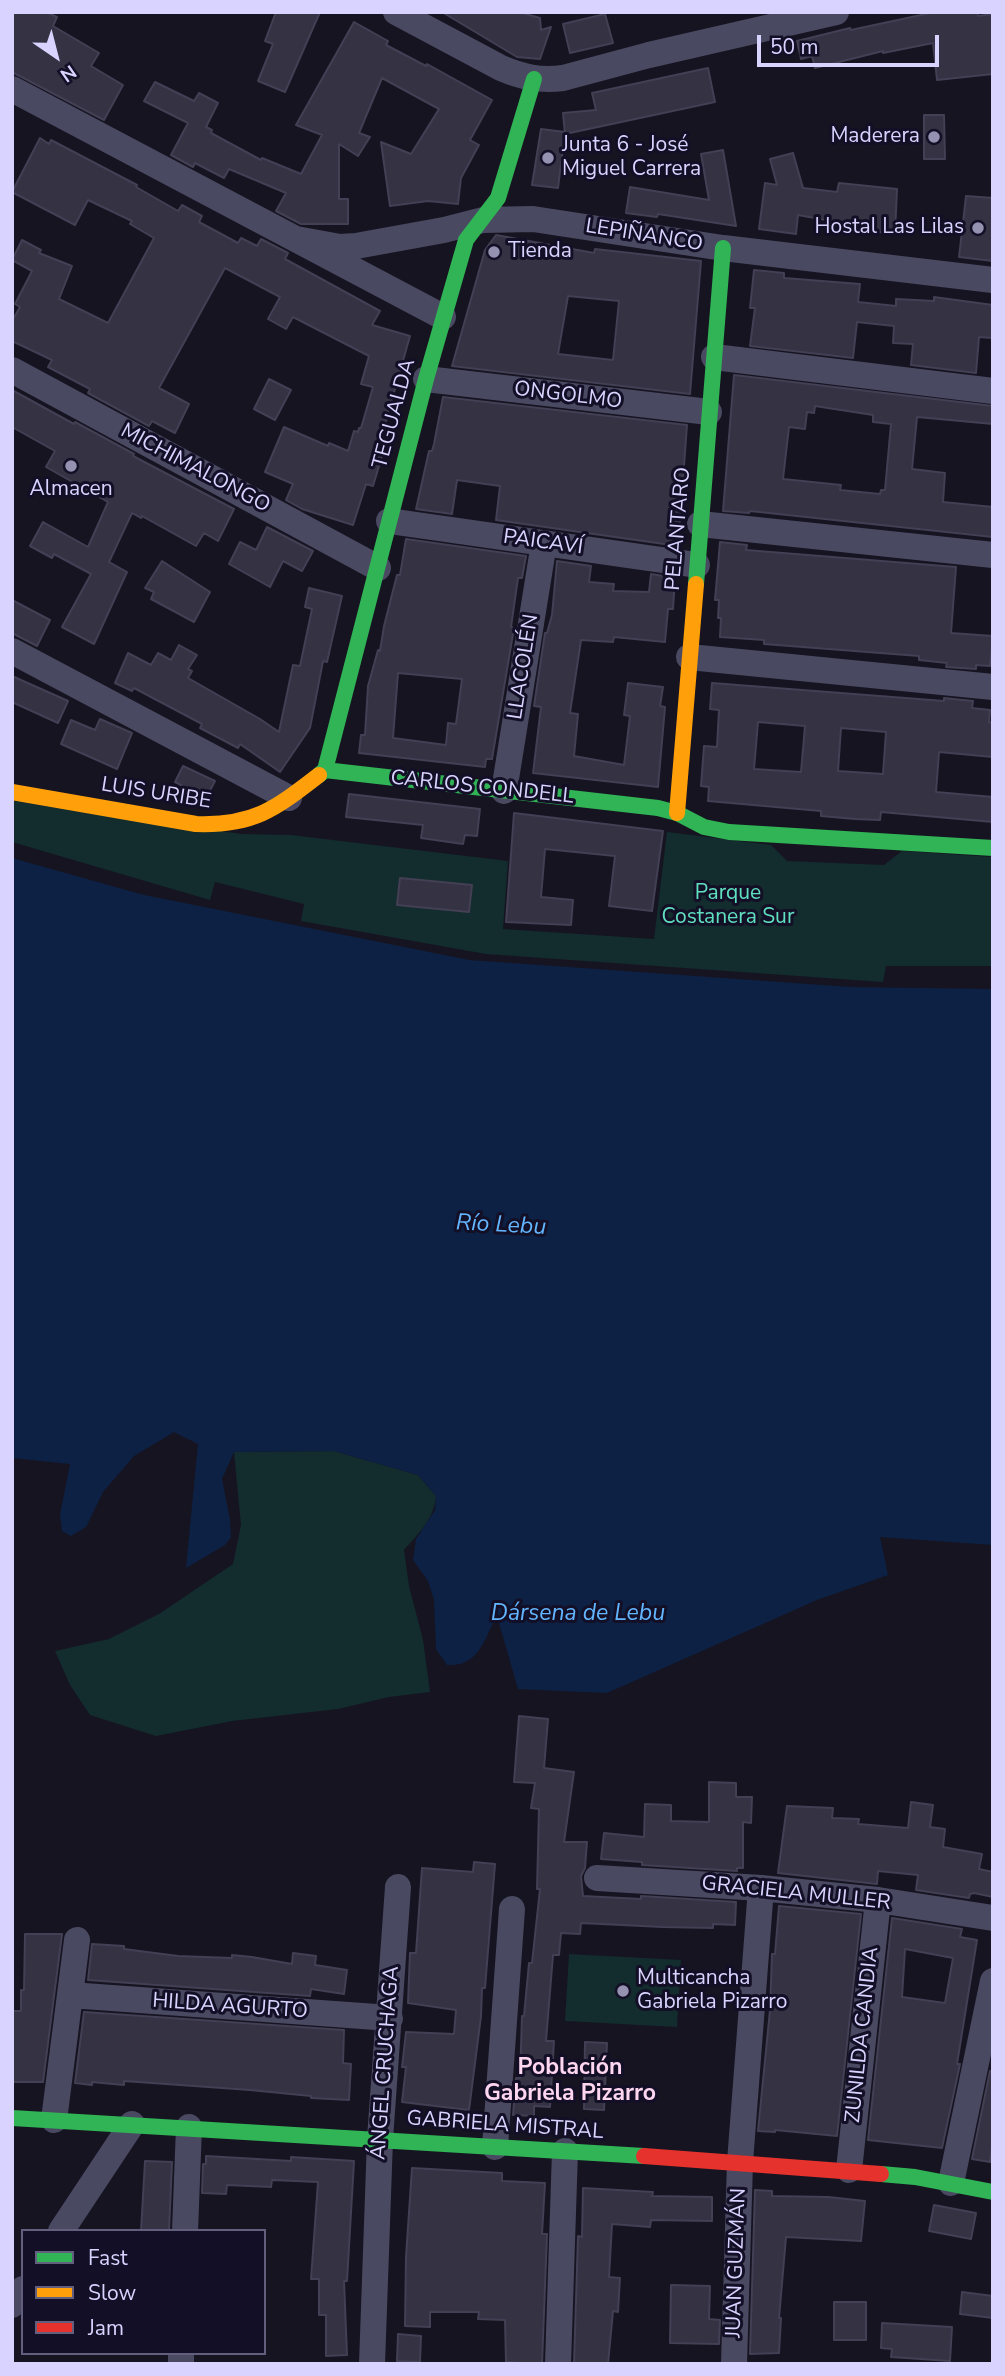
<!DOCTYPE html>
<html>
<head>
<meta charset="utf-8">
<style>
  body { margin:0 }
  #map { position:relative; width:1005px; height:2376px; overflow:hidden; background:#161421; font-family:"Nunito Sans",sans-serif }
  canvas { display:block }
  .frame { position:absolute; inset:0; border:14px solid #d9d4ff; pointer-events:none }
  .legend { position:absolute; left:21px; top:2229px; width:245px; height:126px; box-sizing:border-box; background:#130f26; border:2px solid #625e7d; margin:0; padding:9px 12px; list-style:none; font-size:21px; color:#d9d4ff }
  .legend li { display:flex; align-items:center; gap:14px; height:35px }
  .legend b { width:35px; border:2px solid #625e7d }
  .north { position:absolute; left:21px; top:21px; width:70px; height:70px; -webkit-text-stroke:5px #130f26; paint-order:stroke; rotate:145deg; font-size:19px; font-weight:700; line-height:28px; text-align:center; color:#d9d4ff }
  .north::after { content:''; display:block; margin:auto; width:24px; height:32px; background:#d9d4ff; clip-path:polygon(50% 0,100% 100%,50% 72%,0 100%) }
  .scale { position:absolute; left:757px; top:35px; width:182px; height:32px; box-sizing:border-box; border:4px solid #d9d4ff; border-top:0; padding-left:9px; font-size:21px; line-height:24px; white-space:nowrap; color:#d9d4ff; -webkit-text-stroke:5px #130f26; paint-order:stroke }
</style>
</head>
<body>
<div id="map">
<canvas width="1005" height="2376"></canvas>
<div class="frame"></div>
<ul class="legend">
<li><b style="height:9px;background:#30b455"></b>Fast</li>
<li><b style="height:9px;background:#ff9f0a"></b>Slow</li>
<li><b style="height:9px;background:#e5322d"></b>Jam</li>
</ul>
<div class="north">N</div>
<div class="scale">50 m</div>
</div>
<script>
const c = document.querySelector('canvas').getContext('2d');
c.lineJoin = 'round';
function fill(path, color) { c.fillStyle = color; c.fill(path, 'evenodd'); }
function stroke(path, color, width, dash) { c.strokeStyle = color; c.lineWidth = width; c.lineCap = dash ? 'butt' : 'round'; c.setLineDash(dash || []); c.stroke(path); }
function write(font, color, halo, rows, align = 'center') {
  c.font = font + ' "Nunito Sans",sans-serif'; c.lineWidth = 6; c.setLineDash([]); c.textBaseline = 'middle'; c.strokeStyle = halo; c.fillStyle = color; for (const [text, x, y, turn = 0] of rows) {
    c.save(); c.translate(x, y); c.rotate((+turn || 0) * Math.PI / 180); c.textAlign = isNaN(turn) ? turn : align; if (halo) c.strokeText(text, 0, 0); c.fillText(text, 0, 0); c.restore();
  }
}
fill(new Path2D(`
  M 12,799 L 241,834 L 291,835 L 508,861 L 503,929 L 654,939 L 667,832 L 771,845 L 787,861 L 884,865 L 902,851 L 993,857 L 993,966 L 886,966 L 883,982 L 486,954 L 301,921 L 304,904 L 215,882 L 210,900 L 12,842 Z
  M 334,1451 L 418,1475 L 436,1496 C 434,1519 419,1533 404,1550 L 409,1586 L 423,1640 L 430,1692 L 389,1697 L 338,1709 L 232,1721 L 156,1736 L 90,1715 L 70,1685 L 55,1651 L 109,1639 L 159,1614 L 233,1564 L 241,1525 L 234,1452 Z
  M 569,1954 L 681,1960 L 677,2027 L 565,2021 Z`), '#132c2d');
fill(new Path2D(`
  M 12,858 L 144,895 L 469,960 L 851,987 L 993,989 L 993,1545 L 880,1537 L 888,1575 L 817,1600 L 607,1693 L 518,1689 L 497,1616 C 484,1639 479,1667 447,1665 L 436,1649 L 434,1600 L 428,1581 L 413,1560 L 416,1539 L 435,1510 L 436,1496 L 418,1475 L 334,1451 L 234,1452 L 222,1479 L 230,1520 L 231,1537 L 225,1545 L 186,1568 L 198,1444 L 174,1432 L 134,1456 L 103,1492 L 86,1527 L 71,1536 L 62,1531 L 60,1515 L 70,1464 L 12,1458 Z`), '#0d2144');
const building = new Path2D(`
  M 12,12 L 46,12 L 57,17 L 53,26 L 99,53 L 91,66 L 123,85 L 104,120 L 12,72 Z
  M 276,12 L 320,12 L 285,92 L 258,81 L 273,44 L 265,41 Z
  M 442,12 L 519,12 L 540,18 L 541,30 L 551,27 L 540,59 L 517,57 Z
  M 935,12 L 977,12 L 978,16 L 993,14 L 993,74 L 937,80 L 933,43 L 883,53 L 883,51 L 815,68 L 812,56 L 801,59 L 797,41 L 850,28 L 851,30 Z
  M 605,14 L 613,43 L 570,53 L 563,24 Z
  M 354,22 L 388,41 L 386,45 L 426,66 L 427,64 L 492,100 L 470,140 L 479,145 L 461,178 L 458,204 L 428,201 L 390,206 L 381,142 L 411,154 L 439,109 L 382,78 L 359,133 L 370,137 L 358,156 L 339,144 L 339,199 L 348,199 L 348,224 L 301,224 L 276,211 L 286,193 L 229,169 L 224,178 L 195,163 L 193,167 L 171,155 L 188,123 L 144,101 L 155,82 L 194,101 L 199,93 L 218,103 L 206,127 L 212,130 L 211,133 L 261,160 L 262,158 L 301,174 L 322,135 L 296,125 Z
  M 708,68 L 715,102 L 565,134 L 563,113 L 596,110 L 592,93 Z
  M 924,115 L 944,115 L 945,159 L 924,159 Z
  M 541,129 L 565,132 L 558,188 L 532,185 Z
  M 40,138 L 49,144 L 51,140 L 137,185 L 136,187 L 178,211 L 182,205 L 202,216 L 199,222 L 238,243 L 241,238 L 257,246 L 261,239 L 288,253 L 285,259 L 380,311 L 372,325 L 410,336 L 382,435 L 388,436 L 373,486 L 366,484 L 353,525 L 302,509 L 286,500 L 293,484 L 265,472 L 284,427 L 328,446 L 329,443 L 348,451 L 354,431 L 358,432 L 359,428 L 361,428 L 373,387 L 361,384 L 369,356 L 293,317 L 286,329 L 268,319 L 280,297 L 225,268 L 159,388 L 189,404 L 175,433 L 152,421 L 149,426 L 88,393 L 90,389 L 48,367 L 52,360 L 12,341 L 12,321 L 20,307 L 15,304 L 32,271 L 12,260 L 22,240 L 41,250 L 39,253 L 72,266 L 59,299 L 108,323 L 154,238 L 130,224 L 132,221 L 88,200 L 75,225 L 12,192 Z
  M 723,150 L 736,226 L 658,214 L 657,217 L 626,213 L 630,187 L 709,200 L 701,154 Z
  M 793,153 L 803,188 L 837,192 L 839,183 L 897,189 L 895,233 L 859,231 L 859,226 L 798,215 L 796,234 L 759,229 L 765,183 L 777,185 L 770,159 Z
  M 966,196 L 993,198 L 993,261 L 959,257 Z
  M 496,235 L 594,253 L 595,249 L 701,261 L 690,394 L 452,366 L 485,250 ZM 568,296 L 619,301 L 613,360 L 558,354 Z
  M 754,270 L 784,273 L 784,278 L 860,284 L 858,302 L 896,306 L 896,299 L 934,301 L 934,297 L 993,305 L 993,338 L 979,337 L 976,373 L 911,365 L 913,344 L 893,343 L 894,326 L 857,322 L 853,358 L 750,346 L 755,308 L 750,308 Z
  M 734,375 L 993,406 L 993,424 L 917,417 L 912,469 L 945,473 L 943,502 L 993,507 L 993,537 L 750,511 L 749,513 L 723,511 ZM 815,406 L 873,415 L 873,422 L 891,424 L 885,490 L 881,490 L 880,494 L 840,490 L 841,485 L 783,479 L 789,427 L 805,429 L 807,412 L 814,413 Z
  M 269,379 L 291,390 L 275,420 L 254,409 Z
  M 12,390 L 74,424 L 75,422 L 134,454 L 133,456 L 234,509 L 218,541 L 204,533 L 196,546 L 142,516 L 141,518 L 132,513 L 109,562 L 127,572 L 94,644 L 62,627 L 91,574 L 54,554 L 52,558 L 30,546 L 43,522 L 88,547 L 108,502 L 46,467 L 55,451 L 12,427 Z
  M 443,397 L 687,425 L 678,546 L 496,520 L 500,486 L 457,480 L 452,514 L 416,509 L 429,451 L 432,451 L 434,444 Z
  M 267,527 L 313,551 L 302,571 L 283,561 L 270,587 L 229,564 L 240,542 L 256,550 Z
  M 406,539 L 526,556 L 522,578 L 518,578 L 511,627 L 514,628 L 492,759 L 486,759 L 485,767 L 359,753 L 361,735 L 365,735 L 368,686 L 378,650 L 380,651 L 384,626 L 397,575 L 400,575 ZM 398,673 L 462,679 L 456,724 L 448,723 L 446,745 L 393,738 Z
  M 720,542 L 747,545 L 746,550 L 956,567 L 951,633 L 993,636 L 990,666 L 976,665 L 976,669 L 946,667 L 947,663 L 919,660 L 919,656 L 764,644 L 764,640 L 720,637 L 721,618 L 718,618 L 719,600 L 715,600 Z
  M 162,561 L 210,592 L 194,622 L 151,599 L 154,592 L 145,588 Z
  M 557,561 L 591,566 L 589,582 L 614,584 L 613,591 L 649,592 L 651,574 L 675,578 L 673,609 L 668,609 L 665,642 L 614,637 L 613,642 L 581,640 L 570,713 L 578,714 L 574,756 L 624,765 L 630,716 L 624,715 L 628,683 L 663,687 L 660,706 L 665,707 L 658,787 L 533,773 L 541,707 L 534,706 L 545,633 L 547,633 L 552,615 Z
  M 309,588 L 342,596 L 327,662 L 323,661 L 310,728 L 280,772 L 240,744 L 238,748 L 200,728 L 202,724 L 134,688 L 132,691 L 115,683 L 128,653 L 151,665 L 158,653 L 171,660 L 179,645 L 197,655 L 188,669 L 192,671 L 188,678 L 260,719 L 279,732 L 293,665 L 300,666 L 312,609 L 305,607 Z
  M 12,600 L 50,620 L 37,646 L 12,633 Z
  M 12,676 L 68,701 L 58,723 L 12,702 Z
  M 712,683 L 944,701 L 944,698 L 973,701 L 972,708 L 990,710 L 989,722 L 993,723 L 993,757 L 939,752 L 936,792 L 993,797 L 993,822 L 881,812 L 880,820 L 855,819 L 821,816 L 821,811 L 708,801 L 709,787 L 701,786 L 704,746 L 717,747 L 719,710 L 710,709 ZM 758,722 L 805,726 L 801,772 L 754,769 ZM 841,728 L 886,732 L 883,774 L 838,771 Z
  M 100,719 L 132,733 L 117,769 L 61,744 L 71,720 L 95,730 Z
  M 183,766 L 215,781 L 206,798 L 175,782 Z
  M 349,794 L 480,809 L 477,836 L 465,835 L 463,844 L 421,838 L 423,825 L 346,817 Z
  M 514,813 L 663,831 L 652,911 L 609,906 L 615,856 L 545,849 L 541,897 L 573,900 L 571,925 L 506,922 Z
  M 400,878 L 472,885 L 469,912 L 397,905 Z
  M 519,1716 L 548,1719 L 544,1768 L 574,1772 L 564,1842 L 587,1842 L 585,1868 L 581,1876 L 583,1896 L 641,1899 L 641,1896 L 736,1902 L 735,1925 L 713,1924 L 713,1928 L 662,1927 L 581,1923 L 580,1934 L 561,1933 L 559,1955 L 553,1955 L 546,2041 L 554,2041 L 550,2107 L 534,2106 L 534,2116 L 513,2115 L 516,2078 L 520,2078 L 522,2016 L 524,2016 L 529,1963 L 532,1963 L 540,1889 L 537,1889 L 539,1809 L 531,1808 L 535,1783 L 514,1782 Z
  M 709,1782 L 736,1783 L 736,1797 L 752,1797 L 751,1823 L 743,1822 L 743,1868 L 737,1868 L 737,1871 L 642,1865 L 642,1862 L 601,1859 L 604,1833 L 644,1837 L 645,1804 L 671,1805 L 671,1821 L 709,1822 Z
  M 911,1802 L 933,1805 L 930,1827 L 945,1829 L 943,1847 L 982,1854 L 979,1869 L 993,1872 L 993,1897 L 974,1893 L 970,1894 L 969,1898 L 916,1890 L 918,1875 L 878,1871 L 877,1884 L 778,1873 L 787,1806 L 833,1808 L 832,1818 L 859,1819 L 858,1824 L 908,1828 Z
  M 474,1862 L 495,1864 L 485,1988 L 482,1988 L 481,2016 L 469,2110 L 402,2102 L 406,2067 L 402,2067 L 406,2032 L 454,2034 L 456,2010 L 408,2003 L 410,1953 L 416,1953 L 422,1868 L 473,1872 Z
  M 779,1906 L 861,1914 L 837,2136 L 775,2130 L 775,2132 L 758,2131 L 770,2010 L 772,1954 L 775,1954 Z
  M 892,1918 L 962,1929 L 960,1937 L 977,1940 L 957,2064 L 960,2064 L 942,2148 L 868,2140 ZM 905,1949 L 953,1958 L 945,2003 L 902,1997 Z
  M 25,1934 L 62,1934 L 43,2082 L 12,2082 L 12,2011 L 21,2011 L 21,1990 L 24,1990 Z
  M 92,1944 L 124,1946 L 124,1949 L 178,1956 L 232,1958 L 232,1955 L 252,1957 L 292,1964 L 293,1953 L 316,1956 L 315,1965 L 347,1970 L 344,1994 L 311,1989 L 310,1996 L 88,1980 Z
  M 84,2012 L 344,2030 L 343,2063 L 351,2064 L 349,2100 L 311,2098 L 311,2096 L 250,2090 L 124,2081 L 124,2085 L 92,2082 L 92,2085 L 75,2083 Z
  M 585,2042 L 607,2043 L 604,2110 L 584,2109 Z
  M 990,2071 L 993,2071 L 993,2140 L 990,2162 L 972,2159 Z
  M 206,2156 L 291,2161 L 291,2157 L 354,2161 L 347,2281 L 344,2281 L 347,2355 L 326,2356 L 326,2315 L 319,2315 L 319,2279 L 311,2279 L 318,2182 L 272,2180 L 271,2187 L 227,2185 L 226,2194 L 202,2193 L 203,2164 L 206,2164 Z
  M 145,2161 L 172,2162 L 169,2231 L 141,2231 Z
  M 412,2168 L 502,2173 L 502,2181 L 545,2183 L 542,2234 L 547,2234 L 542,2364 L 506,2362 L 505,2320 L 478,2319 L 479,2312 L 430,2312 L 430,2327 L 405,2326 L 406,2257 Z
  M 583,2188 L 653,2192 L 652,2196 L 712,2197 L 712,2221 L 651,2220 L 650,2227 L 612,2224 L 609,2277 L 620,2278 L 618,2312 L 613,2311 L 608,2364 L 574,2364 L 578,2236 L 582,2237 Z
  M 755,2190 L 772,2191 L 772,2196 L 828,2197 L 865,2201 L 861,2241 L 786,2237 L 779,2318 L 781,2318 L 779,2353 L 750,2354 Z
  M 934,2205 L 976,2213 L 971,2239 L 929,2231 Z
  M 671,2285 L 710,2286 L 709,2319 L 720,2320 L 719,2344 L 670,2343 Z
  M 962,2292 L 993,2296 L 993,2318 L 960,2314 Z
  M 834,2302 L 866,2302 L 866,2340 L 834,2340 Z
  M 882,2323 L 952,2327 L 950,2361 L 891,2357 L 892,2349 L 881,2348 Z
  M 398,2334 L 421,2336 L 420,2362 L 397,2361 Z`);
fill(building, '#343243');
stroke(building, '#433f54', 2);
stroke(new Path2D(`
  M 396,12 L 501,68 C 522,77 540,81 563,78 L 649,55 L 836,12
  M 12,89 L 443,317
  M 296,239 L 340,247 L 356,246 L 444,230 L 483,220 L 533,219 L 723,248 L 993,280
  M 714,357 L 993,391
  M 12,370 L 378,568
  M 426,379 L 709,412
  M 389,521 L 697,565
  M 700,524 L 993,555
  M 12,651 L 289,798
  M 689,657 L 993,687
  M 504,791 L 544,543
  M 597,1878 L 761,1888 L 878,1900 L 993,1918
  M 70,1995 L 390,2018
  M 54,2120 L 77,1940
  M 495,2147 L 512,1909
  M 849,2170 L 878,1900
  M 951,2183 L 993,1981
  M 61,2231 L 132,2124
  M 185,2231 L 189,2127
  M 12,2305 L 23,2289
  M 181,2364 L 181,2353
  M 372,2364 L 380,2139 L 398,1887
  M 558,2364 L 565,2151
  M 734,2364 L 740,2162 L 761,1888`), '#4a4962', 26);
stroke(new Path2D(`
  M 696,584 L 723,248
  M 325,770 L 426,379 L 466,240 L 498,198 L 534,79
  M 319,775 L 325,770 L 658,808 L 677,813 L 704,827 L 729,832 L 993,848
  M 12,2118 L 644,2156
  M 881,2174 L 915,2177 L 993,2192`), '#30b455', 16);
stroke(new Path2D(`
  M 12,792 L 196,824 C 254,826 275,809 319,775
  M 677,813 L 696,584`), '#ff9f0a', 16);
stroke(new Path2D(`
  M 644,2156 L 881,2174`), '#e5322d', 16);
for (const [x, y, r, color] of [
  [934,137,7,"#9591b1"],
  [548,158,7,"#9591b1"],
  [978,228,7,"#9591b1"],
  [494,252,7,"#9591b1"],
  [71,466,7,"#9591b1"],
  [623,1991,7,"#9591b1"]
]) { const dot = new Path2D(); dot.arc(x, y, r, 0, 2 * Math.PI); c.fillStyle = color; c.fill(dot); stroke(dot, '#130f26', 2.5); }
write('21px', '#d9d4ff', '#130f26', [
  ["Maderera",920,137,"right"],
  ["Junta 6 - José",562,146],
  ["Miguel Carrera",562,170],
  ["Hostal Las Lilas",964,228,"right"],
  ["Tienda",508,252],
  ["Almacen",71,490,"center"],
  ["Multicancha",637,1979],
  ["Gabriela Pizarro",637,2003]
], 'left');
write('21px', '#d9d4ff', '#130f26', [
  ["LEPIÑANCO",644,236,9],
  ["ONGOLMO",568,396,7],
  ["TEGUALDA",395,414,-75],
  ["MICHIMALONGO",195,469,28],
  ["PELANTARO",679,529,-85],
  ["PAICAVÍ",543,543,8],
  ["LLACOLÉN",524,667,-81],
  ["CARLOS CONDELL",482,788,6],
  ["LUIS URIBE",156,794,9],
  ["GRACIELA MULLER",796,1894,6],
  ["HILDA AGURTO",230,2007,4],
  ["ZUNILDA CANDIA",863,2035,-84],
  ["ÁNGEL CRUCHAGA",386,2063,-86],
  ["GABRIELA MISTRAL",505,2126,4],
  ["JUAN GUZMÁN",737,2263,-88]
]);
write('21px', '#5fe0c0', '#130f26', [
  ["Parque",728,894],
  ["Costanera Sur",728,918]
]);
write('italic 23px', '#62b6ff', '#130f26', [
  ["Río Lebu",501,1226,3],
  ["Dársena de Lebu",578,1614]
]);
write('bold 23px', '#ffd6f0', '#130f26', [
  ["Población",570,2068],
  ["Gabriela Pizarro",570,2094]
]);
</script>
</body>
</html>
